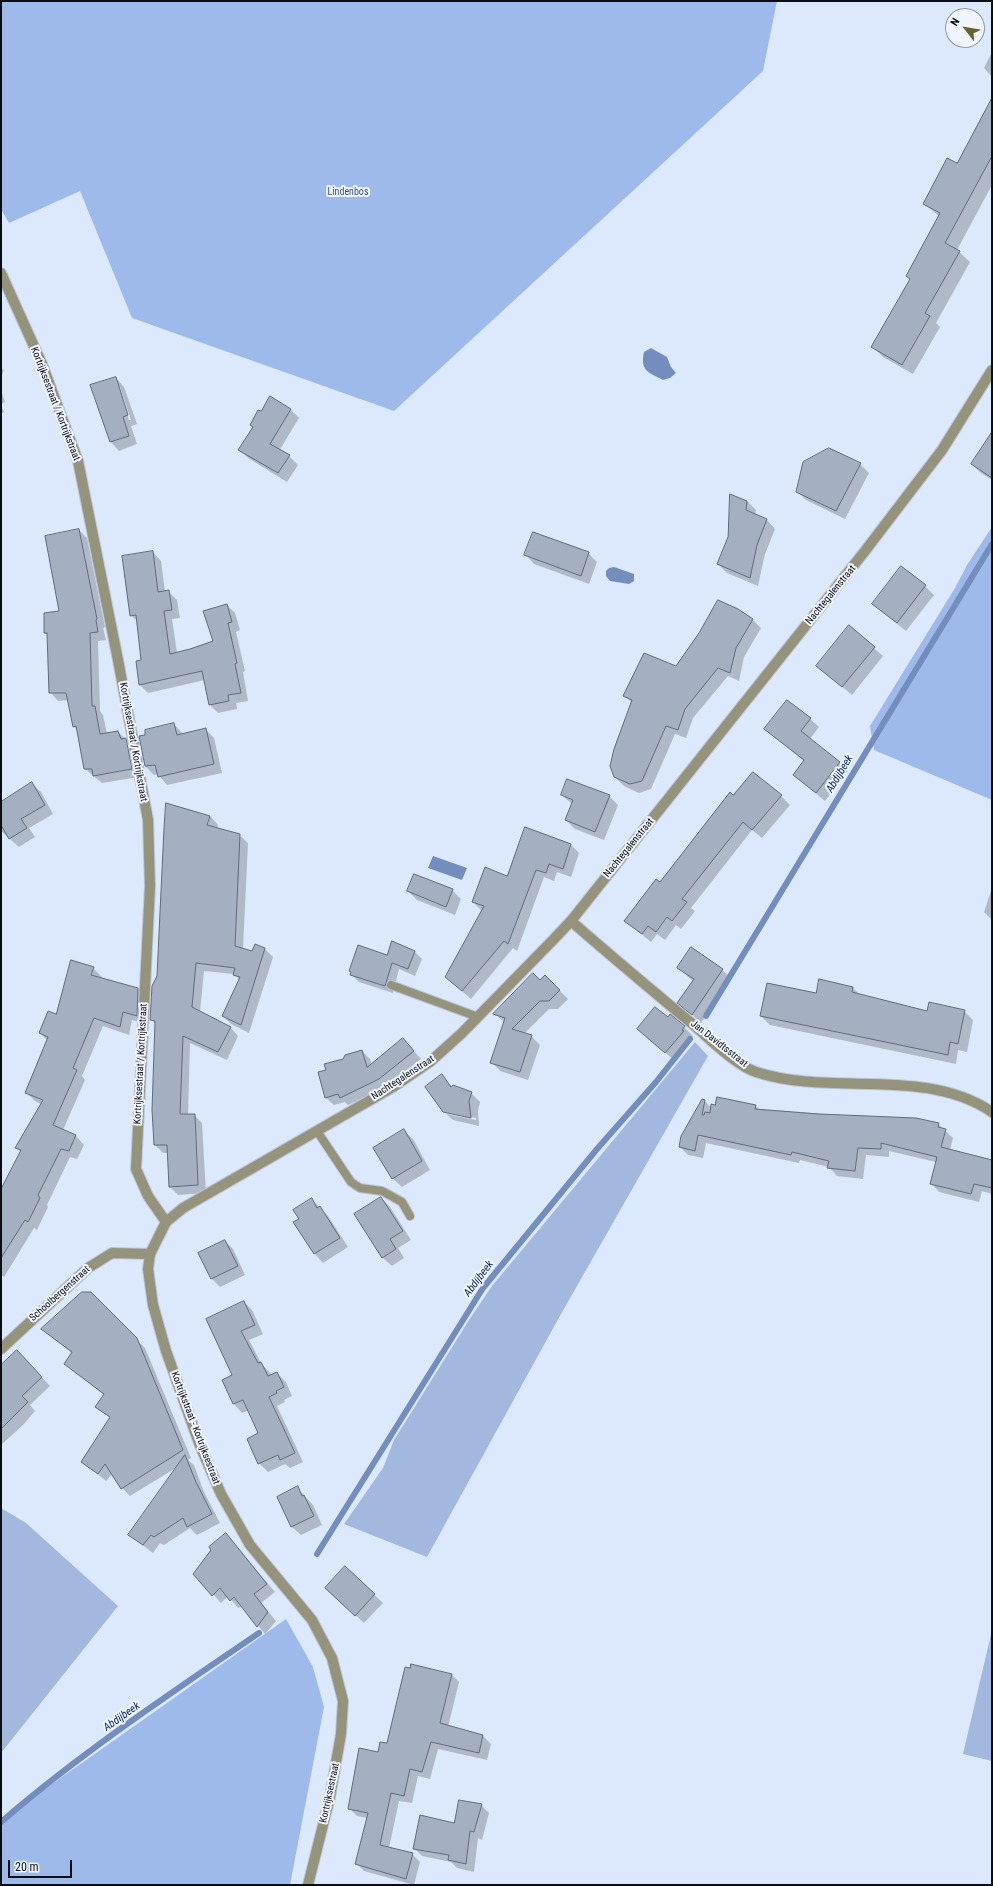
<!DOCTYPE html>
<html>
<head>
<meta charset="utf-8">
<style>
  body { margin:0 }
  #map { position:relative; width:993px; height:1886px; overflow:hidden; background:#dce8fb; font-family:"Roboto Condensed",sans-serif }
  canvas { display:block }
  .frame { position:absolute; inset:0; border:2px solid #0a0e14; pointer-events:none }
  .north { position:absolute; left:945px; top:8px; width:40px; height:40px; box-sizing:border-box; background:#f0f4fc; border:1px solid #94989f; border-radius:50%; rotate:301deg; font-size:11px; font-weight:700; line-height:16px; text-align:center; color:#0a0e14 }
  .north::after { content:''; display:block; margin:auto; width:14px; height:18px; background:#67622e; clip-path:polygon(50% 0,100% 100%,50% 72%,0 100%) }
  .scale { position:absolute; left:8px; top:1860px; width:64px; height:18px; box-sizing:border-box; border:2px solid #0a0e14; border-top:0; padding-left:5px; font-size:12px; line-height:14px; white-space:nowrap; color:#0a0e14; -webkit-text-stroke:3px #f0f4fc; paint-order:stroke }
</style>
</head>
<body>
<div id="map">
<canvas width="993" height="1886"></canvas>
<div class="frame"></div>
<div class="north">N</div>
<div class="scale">20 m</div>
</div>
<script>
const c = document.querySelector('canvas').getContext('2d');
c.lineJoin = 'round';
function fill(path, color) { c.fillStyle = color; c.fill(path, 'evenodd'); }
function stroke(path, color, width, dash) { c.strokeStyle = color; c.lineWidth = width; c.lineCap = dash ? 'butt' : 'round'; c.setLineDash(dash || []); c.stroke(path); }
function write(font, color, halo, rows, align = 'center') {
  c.font = font + ' "Roboto Condensed",sans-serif'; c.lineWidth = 4; c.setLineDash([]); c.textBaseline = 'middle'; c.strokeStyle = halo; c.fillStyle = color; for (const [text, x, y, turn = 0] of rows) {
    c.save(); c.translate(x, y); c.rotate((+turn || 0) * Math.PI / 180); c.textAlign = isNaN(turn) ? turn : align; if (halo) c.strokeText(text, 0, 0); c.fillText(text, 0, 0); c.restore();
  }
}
fill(new Path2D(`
  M 695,1042 L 708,1056 L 561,1314 L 427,1557 L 344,1524 L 383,1468 L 394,1440 L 469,1320 L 492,1286 Z
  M 1,1508 L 26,1523 L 118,1606 L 1,1753 Z
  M 992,1630 L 992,1761 L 963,1754 Z`), '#a2b8df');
fill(new Path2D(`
  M 1,1 L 777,1 L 763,71 L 394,411 L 132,318 L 80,191 L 9,223 L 1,209 Z
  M 992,527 L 992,800 L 874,750 L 870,726 L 955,588 L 967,565 Z
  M 286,1619 L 313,1667 L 324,1707 L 290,1885 L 1,1885 L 1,1820 Z`), '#9dbaeb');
fill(new Path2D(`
  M 651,348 L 667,357 L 671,367 L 676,373 L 670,378 L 663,380 C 648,372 640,371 644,352 Z
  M 614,567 L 634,574 L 634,581 L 629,584 L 610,581 L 606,576 L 606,571 L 609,568 Z
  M 433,856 L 467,868 L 462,880 L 428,868 Z`), '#738ebc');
fill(new Path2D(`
  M 992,52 L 992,77 L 984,68 Z
  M 992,101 L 992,185 L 957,250 L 970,262 L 936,323 L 940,327 L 913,374 L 883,357 L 872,346 L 911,280 L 907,276 L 940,217 L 924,204 L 957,164 Z
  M 1,368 L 4,370 L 1,378 Z
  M 116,378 L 124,387 L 137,424 L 131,426 L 137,444 L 119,451 L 111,442 ZM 118,387 L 120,387 L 131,420 L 129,420 Z
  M 1,390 L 5,402 L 1,404 L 4,412 L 1,414 Z
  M 291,410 L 299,418 L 279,451 L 289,456 L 298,465 L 287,482 L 248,458 L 240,450 L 261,413 Z
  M 992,432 L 992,480 L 981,473 L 972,464 Z
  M 860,464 L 869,473 L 845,519 L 806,500 L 797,491 Z
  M 747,501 L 756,510 L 755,515 L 767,520 L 775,529 L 765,554 L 758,586 L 727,573 L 718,564 Z
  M 79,530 L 87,538 L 105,627 L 103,628 L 106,640 L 98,641 L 100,711 L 103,715 L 107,734 L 118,732 L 134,747 L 139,777 L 102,783 L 85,769 L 78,731 L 74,726 L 69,700 L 58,701 L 50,692 L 49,636 L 45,633 L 60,612 Z
  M 153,552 L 161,561 L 165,592 L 168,591 L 177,600 L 180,618 L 172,619 L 177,653 L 215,641 L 227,605 L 235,613 L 240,630 L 236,632 L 245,671 L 243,672 L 248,701 L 236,703 L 237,709 L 218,713 L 210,705 L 205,680 L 148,693 L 140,685 L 143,661 L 138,622 L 131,615 Z
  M 588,553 L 597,562 L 589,584 L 534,564 L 526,555 Z
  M 925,586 L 934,595 L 906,631 L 873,604 Z
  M 752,619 L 761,628 L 744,657 L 739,681 L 728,676 L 693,718 L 686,738 L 675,734 L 651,789 L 639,793 L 624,786 L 615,777 L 632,703 L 624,695 L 677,667 Z
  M 849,627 L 883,656 L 852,695 L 817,666 Z
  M 810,719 L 819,727 L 810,739 L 848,771 L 825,801 L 794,775 L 805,762 L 766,729 Z
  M 174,724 L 183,734 L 206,730 L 214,738 L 222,773 L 167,785 L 158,774 L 154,775 L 145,766 L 146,736 Z
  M 32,784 L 41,792 L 53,814 L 29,828 L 35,837 L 19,847 L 1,831 L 1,803 Z
  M 562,795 L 609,796 L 618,805 L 604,840 L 575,829 L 566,820 L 572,804 Z
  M 781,796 L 790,805 L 762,838 L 752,830 L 691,908 L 695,911 L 681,929 L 676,925 L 665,940 L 657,934 L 651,942 L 625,921 L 660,883 L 734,797 Z
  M 210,816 L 218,825 L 217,828 L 239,835 L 248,843 L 243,949 L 253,952 L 265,949 L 273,957 L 249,1033 L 231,1024 L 223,1016 L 240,980 L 234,974 L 204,971 L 200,1012 L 230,1027 L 238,1036 L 227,1060 L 190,1043 L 188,1115 L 194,1115 L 202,1123 L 206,1193 L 178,1195 L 170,1187 L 168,1153 L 163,1153 L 155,1145 L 156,1024 L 151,1019 L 158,977 Z
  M 571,845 L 579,853 L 571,877 L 557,872 L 554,881 L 544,877 L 517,951 L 513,948 L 471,999 L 446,977 L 482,911 L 473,902 L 508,877 Z
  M 992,888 L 992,920 L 984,912 Z
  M 452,890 L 461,899 L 455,915 L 417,900 L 408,891 Z
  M 393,943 L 415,952 L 422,959 L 415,976 L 399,969 L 393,993 L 359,982 L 351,974 L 387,956 Z
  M 93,968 L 102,977 L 101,979 L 138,989 L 147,998 L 145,1024 L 132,1020 L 129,1035 L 103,1026 L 82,1076 L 85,1080 L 63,1130 L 76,1136 L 84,1145 L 77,1159 L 70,1157 L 47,1205 L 48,1207 L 37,1230 L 34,1228 L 4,1277 L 1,1275 L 1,1192 L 21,1152 L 17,1148 L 41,1104 L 35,1101 L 26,1092 L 47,1040 L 40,1033 L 56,1016 Z
  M 678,968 L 722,970 L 731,978 L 701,1023 L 679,1003 L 693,981 Z
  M 545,976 L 568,999 L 558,1009 L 549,1009 L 524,1034 L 531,1036 L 540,1045 L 528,1080 L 500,1071 L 492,1062 L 504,1022 L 495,1014 Z
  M 853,988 L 860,995 L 928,1012 L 964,1011 L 973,1020 L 967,1052 L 958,1050 L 956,1064 L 770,1025 L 761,1016 L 817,994 Z
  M 668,1019 L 684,1027 L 693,1036 L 690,1039 L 692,1041 L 675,1061 L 638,1029 Z
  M 410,1047 L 421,1059 L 387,1087 L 348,1105 L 345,1102 L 334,1105 L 326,1098 L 327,1071 L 343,1060 L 362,1051 L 370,1059 L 372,1065 Z
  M 442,1076 L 452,1087 L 471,1093 L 480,1102 L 478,1111 L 479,1126 L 453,1120 L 446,1114 L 476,1120 L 476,1118 L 445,1111 Z
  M 705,1101 L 711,1108 L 756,1106 L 760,1110 L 922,1120 L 938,1124 L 953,1138 L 950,1150 L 992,1161 L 992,1194 L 982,1191 L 979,1202 L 939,1192 L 931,1183 L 936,1162 L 889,1151 L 889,1157 L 866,1155 L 863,1179 L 837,1176 L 829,1167 L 800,1160 L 799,1163 L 706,1143 L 703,1158 L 688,1155 L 680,1147 Z
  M 404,1131 L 413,1139 L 430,1170 L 402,1187 L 393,1179 L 375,1148 Z
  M 381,1198 L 390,1207 L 411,1240 L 398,1248 L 404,1258 L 392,1266 L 383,1258 L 355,1215 Z
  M 312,1200 L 328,1216 L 348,1247 L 323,1263 L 315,1254 L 295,1222 L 300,1219 Z
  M 225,1241 L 233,1249 L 245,1275 L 220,1287 L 212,1279 L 199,1253 Z
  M 90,1293 L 145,1348 L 191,1458 L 188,1460 L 194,1465 L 204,1492 L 220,1523 L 197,1535 L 190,1528 L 164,1545 L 160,1543 L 153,1553 L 129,1535 L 179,1466 L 130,1496 L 122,1488 L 113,1473 L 106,1481 L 82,1461 L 111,1419 L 96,1406 L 104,1395 L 65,1363 L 72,1353 L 43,1330 Z
  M 244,1302 L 252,1310 L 263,1334 L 249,1340 L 261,1363 L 272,1375 L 277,1373 L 286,1382 L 292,1396 L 284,1400 L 285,1402 L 277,1406 L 303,1462 L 290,1468 L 285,1464 L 268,1472 L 259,1463 L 260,1434 L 249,1410 L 242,1413 L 234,1404 L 223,1380 L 233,1375 Z
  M 26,1360 L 50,1386 L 30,1405 L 35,1411 L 23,1425 L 1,1445 L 1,1366 Z
  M 297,1488 L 313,1505 L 322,1525 L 301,1535 L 292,1527 L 278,1497 Z
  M 226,1534 L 275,1592 L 261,1603 L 276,1621 L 265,1634 L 242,1606 L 238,1608 L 228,1596 L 221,1603 L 195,1574 Z
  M 345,1567 L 383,1603 L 364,1623 L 335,1596 Z
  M 451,1674 L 459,1682 L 448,1727 L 483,1736 L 491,1744 L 487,1760 L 438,1749 L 430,1779 L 418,1776 L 412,1803 L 399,1801 L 389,1848 L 412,1854 L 420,1862 L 414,1885 L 364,1871 L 356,1863 L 368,1818 L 357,1816 L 349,1808 L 379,1753 Z
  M 481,1805 L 489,1813 L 482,1840 L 478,1838 L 474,1872 L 457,1868 L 451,1862 L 422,1856 L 414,1848 L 454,1824 Z`), '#0003');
stroke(new Path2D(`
  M 706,1016 L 992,544
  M 317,1554 L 483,1288 L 597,1149 L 656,1082 L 690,1039
  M 1,1822 C 81,1753 171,1693 259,1633`), '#738ebc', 6);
const building = new Path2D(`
  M 992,98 L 992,156 L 945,243 L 960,251 L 925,313 L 930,316 L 902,365 L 871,347 L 910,279 L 906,276 L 940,213 L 923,204 L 947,158 L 957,163 Z
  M 116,377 L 128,415 L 123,417 L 129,436 L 110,442 L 90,385 Z
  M 270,396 L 291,409 L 270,444 L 290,455 L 278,473 L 238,450 L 253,427 L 250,425 L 258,410 L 261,411 Z
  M 992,432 L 992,478 L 971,464 Z
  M 829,448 L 861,463 L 836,511 L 796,492 L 803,462 Z
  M 730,494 L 747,501 L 746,510 L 767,519 L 757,545 L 750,578 L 717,564 L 728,537 Z
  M 79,529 L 97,619 L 96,620 L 98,632 L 90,633 L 92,706 L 95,706 L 100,734 L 118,731 L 121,739 L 126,738 L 132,769 L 93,776 L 92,769 L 84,769 L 76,726 L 73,727 L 66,693 L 49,693 L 47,633 L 44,633 L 44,613 L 59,611 L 45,536 Z
  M 533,532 L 589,552 L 581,576 L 524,555 Z
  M 153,551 L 158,592 L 169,590 L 172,610 L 164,611 L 170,654 L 190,649 L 213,641 L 203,611 L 227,604 L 232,622 L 228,623 L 237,663 L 235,664 L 241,693 L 228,695 L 229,701 L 209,705 L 202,671 L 139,685 L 136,661 L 141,660 L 136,615 L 130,616 L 122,556 Z
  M 901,566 L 926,585 L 897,623 L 872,604 Z
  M 718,600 L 738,609 L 753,619 L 736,648 L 730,673 L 718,668 L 685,709 L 678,730 L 666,726 L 642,781 L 630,784 L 614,777 L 610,766 L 614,749 L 632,700 L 623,696 L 644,653 L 676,666 L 699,633 Z
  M 849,625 L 875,647 L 842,687 L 816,666 Z
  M 787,700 L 811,718 L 801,731 L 840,762 L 816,793 L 793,775 L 804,760 L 764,729 Z
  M 174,723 L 177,735 L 206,728 L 214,764 L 158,777 L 155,765 L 145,766 L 139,736 L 145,735 L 145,730 Z
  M 753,772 L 782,795 L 752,830 L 743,822 L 682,899 L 687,902 L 672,921 L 667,917 L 656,932 L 648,926 L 642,934 L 624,921 L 656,879 L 660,882 L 730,792 L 733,795 Z
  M 567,779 L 610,795 L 595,832 L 565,820 L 573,800 L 561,795 Z
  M 32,782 L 45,805 L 21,819 L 27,828 L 9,839 L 1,825 L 1,802 Z
  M 166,803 L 210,816 L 207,825 L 240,834 L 235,946 L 252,951 L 255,944 L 265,948 L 241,1025 L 222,1016 L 240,977 L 233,975 L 235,968 L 196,963 L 192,1007 L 231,1027 L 218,1052 L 183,1036 L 180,1114 L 195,1114 L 198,1185 L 169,1187 L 167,1145 L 154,1145 L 152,1110 L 155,1021 L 150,1020 L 152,986 L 157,976 L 164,828 Z
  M 525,827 L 571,844 L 563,869 L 549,864 L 546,873 L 536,870 L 508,944 L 504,941 L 462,991 L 445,977 L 484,906 L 472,902 L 485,867 L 507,876 Z
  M 414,874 L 453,889 L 446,907 L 407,891 Z
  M 392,941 L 415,951 L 408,969 L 392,963 L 385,986 L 350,975 L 351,972 L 349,971 L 358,945 L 387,955 Z
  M 691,947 L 723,969 L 692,1015 L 677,1003 L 694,979 L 677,968 Z
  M 71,960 L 94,967 L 91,975 L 138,988 L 137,1016 L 123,1012 L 120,1027 L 94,1018 L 73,1068 L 77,1070 L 53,1125 L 76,1135 L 69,1151 L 61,1149 L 38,1195 L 40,1198 L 28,1222 L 25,1220 L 1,1258 L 1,1189 L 21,1150 L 15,1148 L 43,1100 L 25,1093 L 48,1037 L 39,1033 L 48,1011 L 56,1014 Z
  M 533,973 L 540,980 L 545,975 L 560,990 L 549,1001 L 540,1001 L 512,1029 L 532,1035 L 520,1072 L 490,1063 L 505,1018 L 493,1014 Z
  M 819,979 L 853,987 L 852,992 L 927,1011 L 929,1002 L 965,1010 L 958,1044 L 950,1042 L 948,1055 L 760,1016 L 767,983 L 816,993 Z
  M 655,1007 L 668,1017 L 670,1014 L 685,1026 L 682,1030 L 684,1031 L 665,1053 L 637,1029 Z
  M 403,1038 L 414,1051 L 379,1079 L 340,1098 L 338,1094 L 325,1098 L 318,1072 L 326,1070 L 324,1064 L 343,1059 L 345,1055 L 362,1050 L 367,1067 Z
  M 442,1074 L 451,1087 L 453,1085 L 472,1092 L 469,1101 L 471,1118 L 443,1112 L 425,1087 Z
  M 717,1097 L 756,1105 L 755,1109 L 819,1114 L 916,1118 L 939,1123 L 938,1127 L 946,1129 L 941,1147 L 992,1160 L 992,1188 L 974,1184 L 971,1194 L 930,1184 L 937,1157 L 881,1143 L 881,1149 L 858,1148 L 855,1171 L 827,1168 L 829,1161 L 792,1152 L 791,1155 L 698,1135 L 695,1151 L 679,1147 L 681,1136 L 702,1099 L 705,1100 L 702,1115 L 704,1115 L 705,1112 L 710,1113 L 711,1104 L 715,1105 Z
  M 404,1129 L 422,1161 L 392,1179 L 373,1148 Z
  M 381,1197 L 403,1231 L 390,1239 L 396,1249 L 382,1258 L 354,1214 Z
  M 312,1198 L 317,1208 L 320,1206 L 340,1238 L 314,1254 L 293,1222 L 299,1219 L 293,1210 Z
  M 225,1240 L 238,1266 L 211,1279 L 198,1253 Z
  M 82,1292 L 91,1292 L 137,1338 L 183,1450 L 121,1489 L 105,1464 L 98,1474 L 81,1462 L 110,1417 L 95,1407 L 104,1394 L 64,1364 L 72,1352 L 41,1329 Z
  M 244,1301 L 255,1325 L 241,1331 L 258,1363 L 261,1362 L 268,1376 L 277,1372 L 284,1387 L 276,1391 L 277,1393 L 269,1397 L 295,1453 L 280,1460 L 278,1455 L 258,1464 L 247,1439 L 258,1433 L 243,1400 L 233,1404 L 222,1380 L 232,1375 L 206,1319 Z
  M 17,1350 L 42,1377 L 22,1396 L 28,1402 L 1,1429 L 1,1365 Z
  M 185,1455 L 196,1482 L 212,1514 L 187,1527 L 183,1518 L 154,1537 L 151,1535 L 143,1545 L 128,1535 Z
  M 298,1486 L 302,1496 L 304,1495 L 314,1516 L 291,1527 L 277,1497 Z
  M 226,1533 L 267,1584 L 254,1594 L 268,1612 L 257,1627 L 234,1597 L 230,1601 L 220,1588 L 212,1596 L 193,1574 L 211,1550 L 209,1547 Z
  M 345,1566 L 375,1594 L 355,1616 L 325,1588 Z
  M 411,1664 L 452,1674 L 440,1723 L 483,1735 L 479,1753 L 431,1742 L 422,1772 L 410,1769 L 404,1796 L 391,1793 L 380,1845 L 413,1853 L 406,1879 L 355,1864 L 368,1813 L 348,1809 L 359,1748 L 378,1752 L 380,1742 L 387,1743 L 405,1667 L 410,1668 Z
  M 459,1800 L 482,1804 L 474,1832 L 470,1831 L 466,1864 L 448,1860 L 449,1855 L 413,1849 L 420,1815 L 454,1823 Z`);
fill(building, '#a4afc1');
stroke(building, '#606a7b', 1);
const service = new Path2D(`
  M 391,985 L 478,1017
  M 317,1131 L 351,1182 L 360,1188 L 382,1191 L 402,1202 L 410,1216`);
const minor = new Path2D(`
  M 1,273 L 42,364 L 78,461 L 118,660 L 148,820 L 150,886 L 136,1169 L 148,1196 L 166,1222
  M 571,921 C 612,957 654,992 696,1027 C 712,1041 736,1065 756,1072 C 832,1097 923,1066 992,1112
  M 1,1349 L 88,1268 L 112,1253 L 150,1254`);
const tertiary = new Path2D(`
  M 308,1885 L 330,1797 L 341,1734 L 343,1701 L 332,1658 L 312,1620 L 250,1545 L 221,1494 L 199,1443 L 166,1351 L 153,1305 L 148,1269 L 150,1254 L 166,1222 L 183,1208 L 393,1087 L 431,1061 L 462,1033 L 553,940 L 571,921 L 865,551 L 942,450 L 992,370`);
stroke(service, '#bac5d6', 10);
stroke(minor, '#bac5d6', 12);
stroke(tertiary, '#bac5d6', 12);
stroke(service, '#95937b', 8);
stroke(minor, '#95937b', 10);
stroke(tertiary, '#95937b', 10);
write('10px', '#325490', '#f0f4fc', [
  ["Lindenbos",348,192]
]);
write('10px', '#0a0e14', '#f0f4fc', [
  ["Kortrijksestraat / Kortrijkstraat",55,404,69],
  ["Nachtegalenstraat",831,595,-51],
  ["Kortrijksestraat / Kortrijkstraat",133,742,80],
  ["Nachtegalenstraat",629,848,-51],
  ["Jan Davidtsstraat",719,1044,38],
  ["Kortrijksestraat / Kortrijkstraat",141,1064,-87],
  ["Nachtegalenstraat",403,1078,-33],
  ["Schoolbergenstraat",60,1294,-42],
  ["Kortrijkstraat - Kortrijksestraat",195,1428,69],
  ["Kortrijksestraat",330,1793,-78]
]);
write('italic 11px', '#0b2a63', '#f0f4fc', [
  ["Abdijbeek",840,774,-59],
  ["Abdijbeek",479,1279,-53],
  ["Abdijbeek",122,1717,-35]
]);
</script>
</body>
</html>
